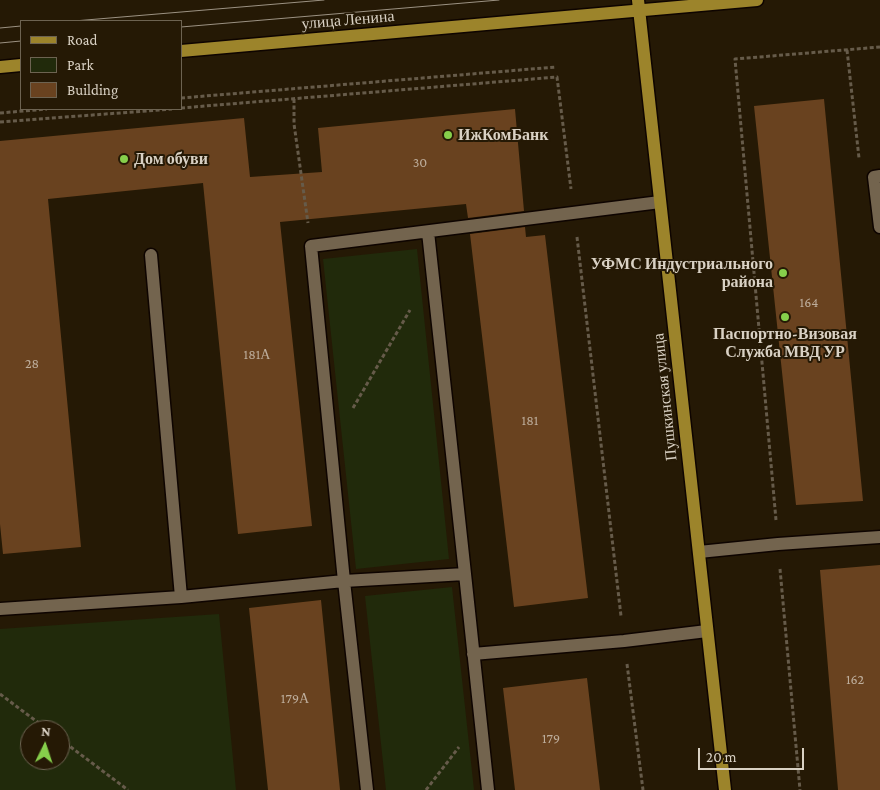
<!DOCTYPE html>
<html>
<head>
<meta charset="utf-8">
<style>
  body { margin:0 }
  #map { position:relative; width:880px; height:790px; overflow:hidden; background:#251905; font-family:"Crimson Pro",serif }
  canvas { display:block }
  .legend { position:absolute; left:20px; top:20px; width:162px; height:90px; box-sizing:border-box; background:#251905; border:1px solid #6d6351; margin:0; padding:6px 9px; list-style:none; font-size:15px; color:#d9d1c4 }
  .legend li { display:flex; align-items:center; gap:10px; height:25px }
  .legend b { width:25px; border:1px solid #6d6351 }
  .north { position:absolute; left:20px; top:720px; width:50px; height:50px; box-sizing:border-box; background:#251905; border:1px solid #6d6351; border-radius:50%; rotate:4deg; font-size:14px; font-weight:700; line-height:20px; text-align:center; color:#d9d1c4 }
  .north::after { content:''; display:block; margin:auto; width:18px; height:22px; background:#86cf4b; clip-path:polygon(50% 0,100% 100%,50% 72%,0 100%) }
  .scale { position:absolute; left:698px; top:748px; width:106px; height:22px; box-sizing:border-box; border:2px solid #d9d1c4; border-top:0; padding-left:6px; font-size:15px; line-height:18px; white-space:nowrap; color:#d9d1c4; -webkit-text-stroke:4px #251905; paint-order:stroke }
</style>
</head>
<body>
<div id="map">
<canvas width="880" height="790"></canvas>
<ul class="legend">
<li><b style="height:6px;background:#9c842b"></b>Road</li>
<li><b style="height:14px;background:#212a0b"></b>Park</li>
<li><b style="height:14px;background:#69421f"></b>Building</li>
</ul>
<div class="north">N</div>
<div class="scale">20 m</div>
</div>
<script>
const c = document.querySelector('canvas').getContext('2d');
c.lineJoin = 'round';
function fill(path, color) { c.fillStyle = color; c.fill(path, 'evenodd'); }
function stroke(path, color, width, dash) { c.strokeStyle = color; c.lineWidth = width; c.lineCap = dash ? 'butt' : 'round'; c.setLineDash(dash || []); c.stroke(path); }
function write(font, color, halo, rows, align = 'center') {
  c.font = font + ' "Crimson Pro",serif'; c.lineWidth = 4; c.setLineDash([]); c.textBaseline = 'middle'; c.strokeStyle = halo; c.fillStyle = color; for (const [text, x, y, turn = 0] of rows) {
    c.save(); c.translate(x, y); c.rotate((+turn || 0) * Math.PI / 180); c.textAlign = isNaN(turn) ? turn : align; if (halo) c.strokeText(text, 0, 0); c.fillText(text, 0, 0); c.restore();
  }
}
fill(new Path2D(`
  M 417,249 L 449,559 L 356,569 L 323,259 Z
  M 452,587 L 474,790 L 386,790 L 365,596 Z
  M 219,614 L 236,790 L 0,790 L 0,629 ZM 30,730 L 60,730 L 60,760 L 30,760 Z`), '#212a0b');
fill(new Path2D(`
  M 824,99 L 863,501 L 796,505 L 754,106 Z
  M 515,109 L 524,211 L 468,218 L 466,204 L 280,222 L 312,526 L 238,534 L 203,183 L 48,199 L 81,547 L 3,554 L 0,524 L 0,141 L 244,118 L 250,177 L 322,172 L 318,128 Z
  M 525,227 L 526,237 L 545,235 L 588,598 L 514,607 L 470,234 Z
  M 880,565 L 880,790 L 838,790 L 820,570 Z
  M 321,600 L 340,790 L 268,790 L 249,608 Z
  M 587,678 L 600,790 L 515,790 L 503,688 Z`), '#69421f');
const service = new Path2D(`
  M 880,176 L 874,177 L 880,227
  M 151,255 L 181,597
  M 699,552 L 778,544 L 880,537
  M 465,574 L 488,790
  M 0,609 L 181,597 L 344,581 L 465,574 L 428,232
  M 473,654 L 624,641 L 707,631
  M 367,790 L 344,581 L 311,246 L 660,202`);
const primary = new Path2D(`
  M 638,0 L 725,790
  M 181,51 L 757,0
  M 0,67 L 21,65`);
stroke(service, '#0e0400', 15);
stroke(primary, '#0e0400', 15);
stroke(new Path2D(`
  M 847,50 L 859,158
  M 181,98 L 556,67
  M 294,99 L 294,124 L 308,223
  M 181,108 L 557,77 L 571,189
  M 0,113 L 47,109
  M 0,122 L 172,109
  M 577,237 L 621,616
  M 353,408 L 410,310
  M 776,520 L 735,59 L 880,47
  M 780,569 L 800,790
  M 627,664 L 643,790
  M 0,694 L 48,730
  M 60,739 L 128,790
  M 426,790 L 459,747`), '#665b4a', 3, [4, 2.5]);
stroke(service, '#73644e', 12);
stroke(primary, '#9c842b', 12);
stroke(new Path2D(`
  M 74,21 L 324,0
  M 181,27 L 499,0
  M 0,28 L 21,26
  M 0,43 L 21,41`), '#9c9283', 1);
for (const [x, y, r, color] of [
  [448,135,5,"#86cf4b"],
  [124,159,5,"#86cf4b"],
  [783,273,5,"#86cf4b"],
  [785,317,5,"#86cf4b"]
]) { const dot = new Path2D(); dot.arc(x, y, r, 0, 2 * Math.PI); c.fillStyle = color; c.fill(dot); stroke(dot, '#251905', 2); }
write('14px', '#bdad9b', null, [
  ["30",420,163],
  ["164",809,303],
  ["181А",257,355],
  ["28",32,364],
  ["181",530,421],
  ["162",855,680],
  ["179А",295,699],
  ["179",551,739]
]);
write('16px', '#d9d1c4', '#251905', [
  ["улица Ленина",348,20,-5],
  ["Пушкинская улица",665,397,-96]
]);
write('bold 16px', '#d9d1c4', '#251905', [
  ["ИжКомБанк",458,135],
  ["Дом обуви",134,159],
  ["УФМС Индустриального",773,264,"right"],
  ["района",773,282,"right"],
  ["Паспортно-Визовая",785,334,"center"],
  ["Служба МВД УР",785,352,"center"]
], 'left');
</script>
</body>
</html>
